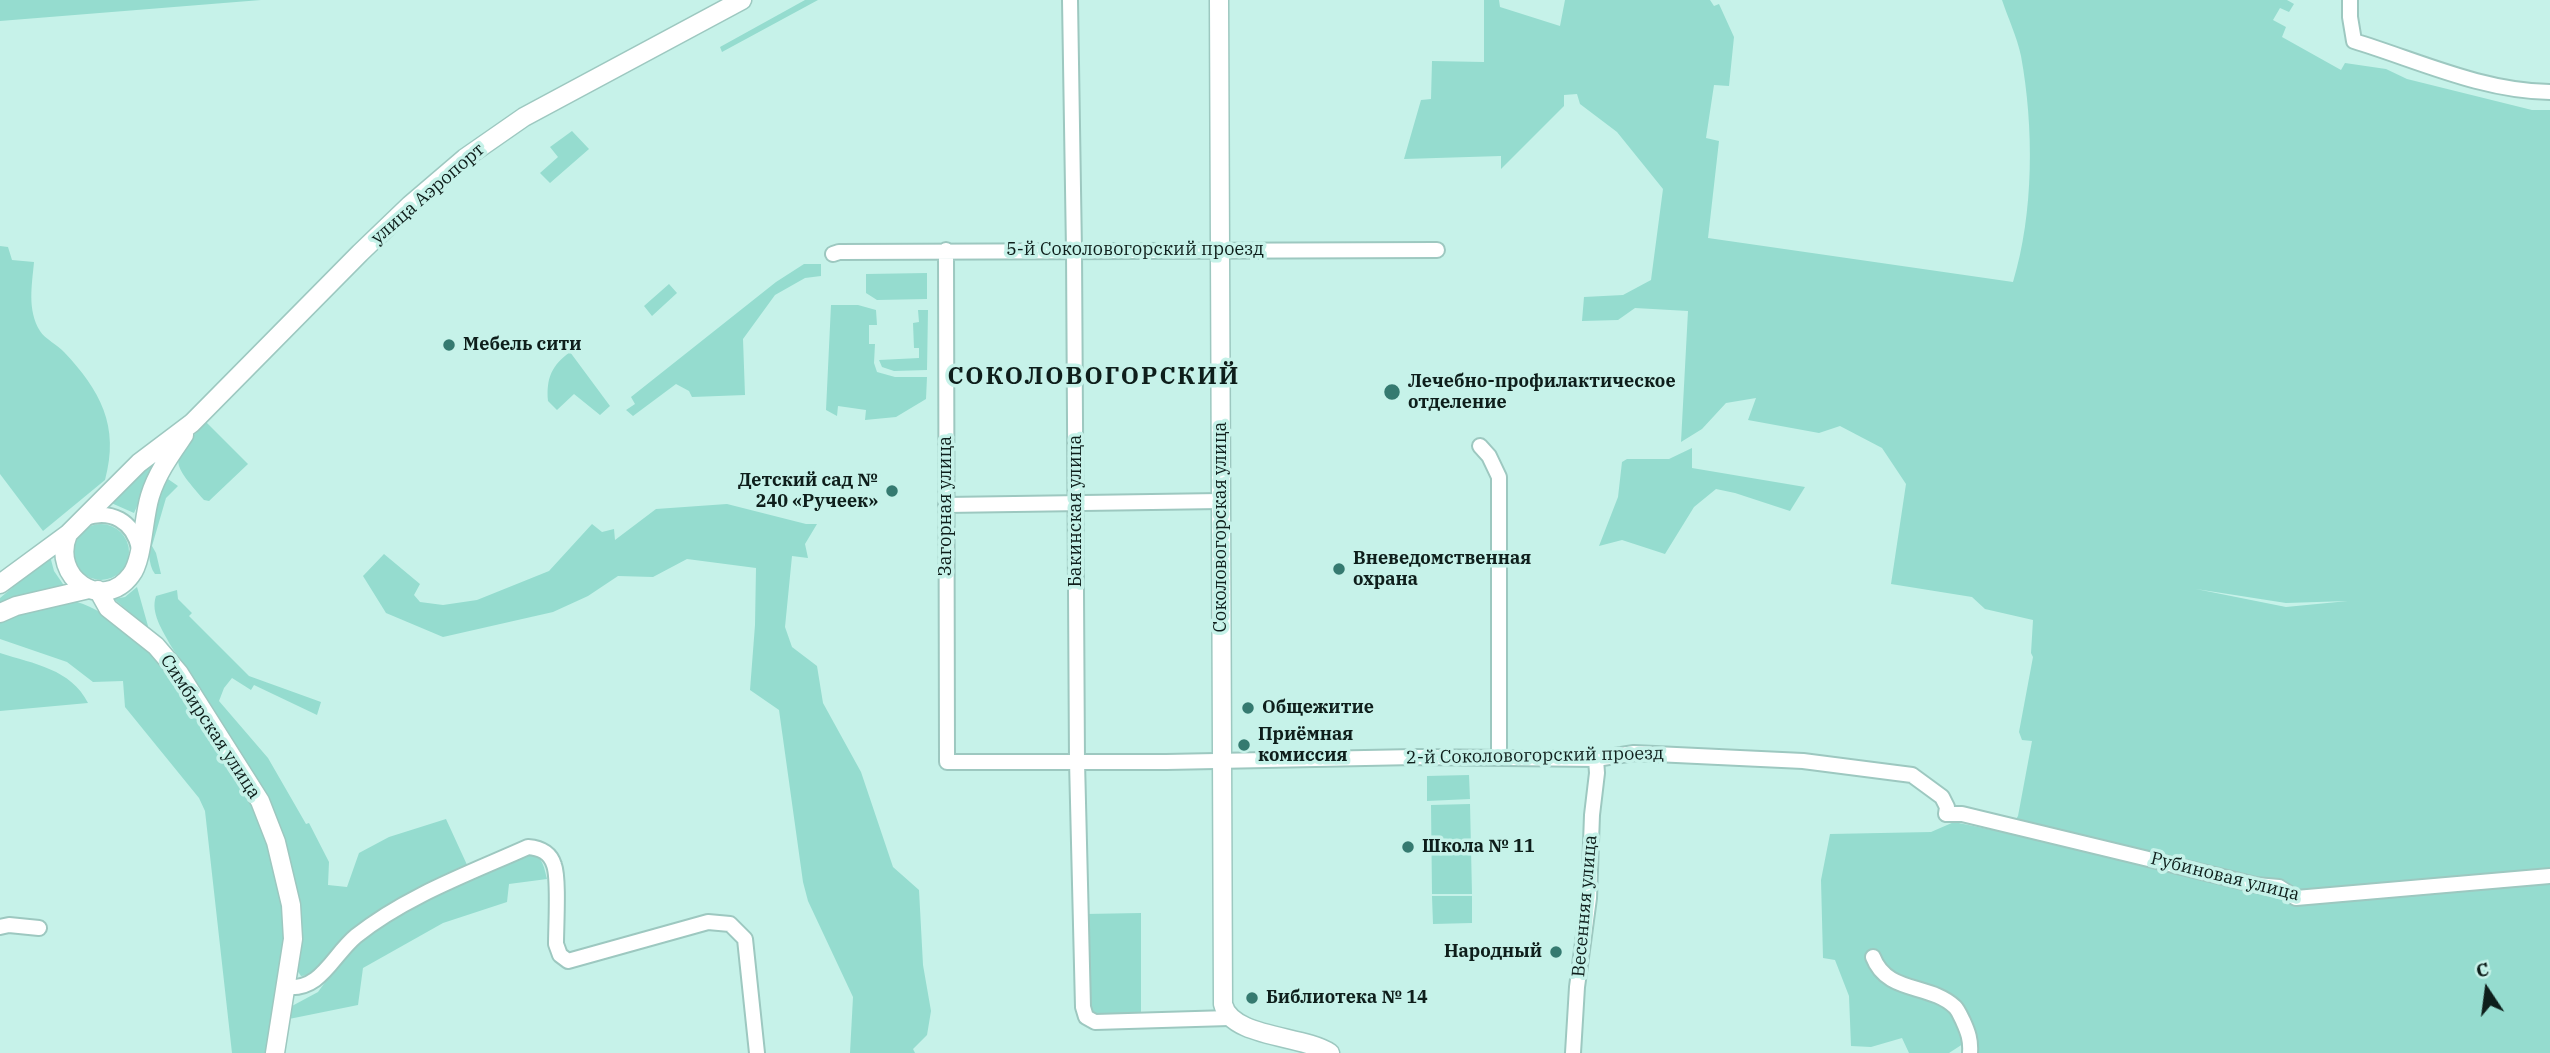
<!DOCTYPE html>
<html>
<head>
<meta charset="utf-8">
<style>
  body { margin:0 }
  #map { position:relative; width:2550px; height:1053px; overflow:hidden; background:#c6f2e9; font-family:"IBM Plex Serif",serif }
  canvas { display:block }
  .north { position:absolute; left:2452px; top:955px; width:70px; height:70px; -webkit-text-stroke:5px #c6f2e9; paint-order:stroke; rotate:347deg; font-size:19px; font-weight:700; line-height:28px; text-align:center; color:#0e1e1b }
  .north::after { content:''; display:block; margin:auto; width:24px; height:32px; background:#0e1e1b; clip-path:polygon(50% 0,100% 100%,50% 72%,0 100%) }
</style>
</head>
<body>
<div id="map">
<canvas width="2550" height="1053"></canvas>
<div class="north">С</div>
</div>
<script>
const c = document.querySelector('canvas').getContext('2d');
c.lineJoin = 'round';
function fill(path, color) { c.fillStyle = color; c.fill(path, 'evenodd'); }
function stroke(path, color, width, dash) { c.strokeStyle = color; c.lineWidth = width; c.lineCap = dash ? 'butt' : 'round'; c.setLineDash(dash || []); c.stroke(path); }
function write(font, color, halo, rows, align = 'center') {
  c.font = font + ' "IBM Plex Serif",serif'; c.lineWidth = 7; c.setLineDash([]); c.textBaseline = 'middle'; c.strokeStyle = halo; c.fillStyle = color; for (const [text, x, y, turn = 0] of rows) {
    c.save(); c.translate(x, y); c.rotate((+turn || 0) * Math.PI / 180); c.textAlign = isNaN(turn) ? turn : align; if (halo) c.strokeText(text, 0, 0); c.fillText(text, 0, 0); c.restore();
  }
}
fill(new Path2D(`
  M 0,0 L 261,0 L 0,21 Z
  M 805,0 L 818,0 L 722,52 L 720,47 Z
  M 1484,0 L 1499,0 L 1500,7 L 1560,26 L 1565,0 L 1710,0 L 1714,6 L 1719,4 L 1734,37 L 1729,86 L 1714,85 L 1706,138 L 1719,141 L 1708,238 L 2013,282 C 2034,213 2034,127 2021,56 C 2017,37 2008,18 2002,0 L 2287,0 L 2294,4 L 2289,12 L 2280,8 L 2273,20 L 2286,27 L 2282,37 L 2341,70 L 2345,63 L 2386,69 L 2407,79 L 2532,110 L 2550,110 L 2550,1053 L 1973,1053 L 1966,1042 L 1949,1053 L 1909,1053 L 1902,1038 L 1871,1047 L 1851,1046 L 1849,996 L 1835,960 L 1823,958 L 1821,880 L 1830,834 L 1931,832 L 1954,822 L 2007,833 L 2018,816 L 2032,741 L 2022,740 L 2019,732 L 2033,657 L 2031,653 L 2033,620 L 1985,609 L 1972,597 L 1891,584 L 1906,484 L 1882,448 L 1840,426 L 1819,433 L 1748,420 L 1756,398 L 1726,403 L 1702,429 L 1681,442 L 1688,311 L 1635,308 L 1618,320 L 1582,321 L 1584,297 L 1623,295 L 1651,280 L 1663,189 L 1617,132 L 1580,104 L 1577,94 L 1564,95 L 1564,106 L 1501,169 L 1501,156 L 1404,159 L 1421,100 L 1431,99 L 1432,61 L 1484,62 ZM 2196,589 L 2286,603 L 2348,601 L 2286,607 Z
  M 572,131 L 589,149 L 550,183 L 540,173 L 558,157 L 550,147 Z
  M 0,246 L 8,247 L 12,260 L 34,262 C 32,285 27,310 40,331 C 45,339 58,345 64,352 C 100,390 120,426 105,480 L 43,531 L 0,474 Z
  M 804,264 L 821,264 L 821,276 L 805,278 L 775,295 L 743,339 L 745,395 L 692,397 L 689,391 L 676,384 L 633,416 L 626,410 L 635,404 L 631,397 L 776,282 Z
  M 927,273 L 927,299 L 877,300 L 866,293 L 866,274 Z
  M 669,284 L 677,293 L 652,316 L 644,306 Z
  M 831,305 L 858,305 L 876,310 L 877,325 L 869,325 L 869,344 L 875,344 L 874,363 L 877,372 L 895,377 L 927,377 L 926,399 L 896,417 L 865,420 L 866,410 L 838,406 L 837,416 L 826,410 Z
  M 918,310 L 928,310 L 927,370 L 894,371 L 882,367 L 879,360 L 919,358 L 919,348 L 914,348 L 913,323 L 919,322 Z
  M 570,352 L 610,406 L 600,415 L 574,394 L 557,410 L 548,401 C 546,378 552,365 570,352 Z
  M 206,422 L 248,464 L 209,501 L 204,500 C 169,459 170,461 206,422 Z
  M 1692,448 L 1692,468 L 1805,487 L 1790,511 L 1735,493 L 1716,489 L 1694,507 L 1665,554 L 1622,540 L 1599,546 L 1618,497 L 1622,462 L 1627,459 L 1669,459 Z
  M 156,458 L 158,460 L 134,513 L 109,502 Z
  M 168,479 L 178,486 L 166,498 L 152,546 L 156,553 L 161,574 L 155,574 C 141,556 153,495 168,479 Z
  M 727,504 L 806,524 L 817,524 L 805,544 L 808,558 L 792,556 L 785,627 L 792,647 L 817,666 L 823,703 L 861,772 L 893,867 L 919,890 L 923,965 L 931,1011 L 927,1035 L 913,1049 L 915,1053 L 850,1053 L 853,997 L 808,901 L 803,882 L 779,710 L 750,690 L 755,625 L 756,568 L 687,559 L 653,577 L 618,576 L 588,596 L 553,612 L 443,637 L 386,613 L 363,576 L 384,554 L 420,584 L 414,595 L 420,602 L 443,605 L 477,600 L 549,571 L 592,524 L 602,532 L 614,529 L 615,540 L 656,509 Z
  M73 552a28 28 0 1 1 56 0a28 28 0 1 1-56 0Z
  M 50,556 L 54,571 L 65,587 L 0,604 L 0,598 Z
  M 137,587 L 148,626 L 147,627 L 114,599 L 125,597 Z
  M 177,590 L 178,599 L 192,613 L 189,616 L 249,676 L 321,702 L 317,715 L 254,685 L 251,690 L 232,678 L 224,688 L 219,701 L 268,758 L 306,824 L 309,823 L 329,862 L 328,885 L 347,887 L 359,853 L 389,837 L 446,819 L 468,867 L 353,931 L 310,975 L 301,976 L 297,970 L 267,798 L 171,646 C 163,631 150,613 156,596 Z
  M 60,601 C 66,601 72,601 77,602 C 109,610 154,656 175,681 L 252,804 L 267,842 L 283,907 L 285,938 L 267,1053 L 232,1053 L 205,811 L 199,798 L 125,707 L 123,681 L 93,682 L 67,662 L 0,639 L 0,621 L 23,610 Z
  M 0,653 C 34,664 71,669 88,703 L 0,711 Z
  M 1469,775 L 1470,799 L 1427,801 L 1427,776 Z
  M 1470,804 L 1472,894 L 1432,894 L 1431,805 Z
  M 528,851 C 542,855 544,866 547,879 L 509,884 L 507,902 L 443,923 L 363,968 L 358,1005 L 289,1019 L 292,1006 L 318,992 L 341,960 L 359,943 L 405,910 Z
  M 1432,896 L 1472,896 L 1472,923 L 1433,924 Z
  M 1141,913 L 1141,1014 L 1094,1015 L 1090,1012 L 1085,914 Z`), '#95dccf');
const minor = new Path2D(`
  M 1070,0 L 1074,251 L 1077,761 L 1083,1007 L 1086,1017 L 1095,1022 L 1229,1018
  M 2350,0 L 2350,17 L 2354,41 C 2419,61 2482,91 2550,92
  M 946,250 L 947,762 L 1166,762 L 1415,757 L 1596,759 L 1634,753 L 1803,761 L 1912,775 L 1942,797 L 1947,807 L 1946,814 L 1962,814 L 2256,885 L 2279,887 L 2296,898 L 2550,876
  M 833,254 L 839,252 L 1437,250
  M 1480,446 L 1489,456 L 1499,477 L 1499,757
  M 946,505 L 1220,501
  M 85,518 C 111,509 133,521 139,548
  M 0,927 L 9,925 L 39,928
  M 1873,957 C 1887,994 1930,983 1955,1007 C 1958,1010 1961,1017 1963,1021 C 1968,1032 1971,1040 1970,1053
  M 286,987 C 321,991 332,956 356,936 C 406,896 470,873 528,847 C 540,848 550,852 554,865 C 559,878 556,926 556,944 L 560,955 L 568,961 L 708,922 L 730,924 L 745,939 L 757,1053
  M 1573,1053 L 1577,987 L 1589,898 L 1592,815 L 1597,773 L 1596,759`);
const major = new Path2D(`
  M 1219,0 L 1223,1004 C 1231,1038 1303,1035 1330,1053
  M 68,534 C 50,578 103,613 131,575 C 143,560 143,518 150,496 C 157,473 171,454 184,435
  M 0,584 L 68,534 L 139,463 L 192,423 L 360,253 L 410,205 L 465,158 L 524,117 L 742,0
  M 98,590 L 108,608 L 156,646 L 179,673 L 260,801 L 276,842 L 291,905 L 293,939 L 275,1053
  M 0,613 L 16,606 L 89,589`);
stroke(minor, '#9dc8c0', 18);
stroke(major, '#9dc8c0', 21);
stroke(minor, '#fff', 14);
stroke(major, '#fff', 18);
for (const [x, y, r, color] of [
  [449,345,7,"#357a70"],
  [1392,392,9,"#357a70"],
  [892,491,7,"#357a70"],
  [1339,569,7,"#357a70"],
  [1248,708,7,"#357a70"],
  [1244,745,7,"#357a70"],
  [1408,847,7,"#357a70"],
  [1556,952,7,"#357a70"],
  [1252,998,7,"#357a70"]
]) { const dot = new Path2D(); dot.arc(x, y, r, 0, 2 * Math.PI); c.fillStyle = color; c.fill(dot); stroke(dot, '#c6f2e9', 2.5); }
write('18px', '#0e1e1b', '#c6f2e9', [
  ["улица Аэропорт",428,194,-41],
  ["5-й Соколовогорский проезд",1135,250],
  ["Загорная улица",946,506,-90],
  ["Бакинская улица",1076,511,-90],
  ["Соколовогорская улица",1221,527,-90],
  ["Симбирская улица",210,727,57],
  ["2-й Соколовогорский проезд",1535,756,-1],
  ["Рубиновая улица",2225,877,14],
  ["Весенняя улица",1585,906,-85]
]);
write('bold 18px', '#0e1e1b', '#c6f2e9', [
  ["Мебель сити",463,345],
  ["Лечебно-профилактическое",1408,382],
  ["отделение",1408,403],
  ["Детский сад №",878,481,"right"],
  ["240 «Ручеек»",878,502,"right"],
  ["Вневедомственная",1353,559],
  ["охрана",1353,580],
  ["Общежитие",1262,708],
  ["Приёмная",1258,735],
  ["комиссия",1258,756],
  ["Школа № 11",1422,847],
  ["Народный",1542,952,"right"],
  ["Библиотека № 14",1266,998]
], 'left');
c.letterSpacing = '2px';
write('bold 24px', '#0e1e1b', '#c6f2e9', [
  ["СОКОЛОВОГОРСКИЙ",1094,377]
]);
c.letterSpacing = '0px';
</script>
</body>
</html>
